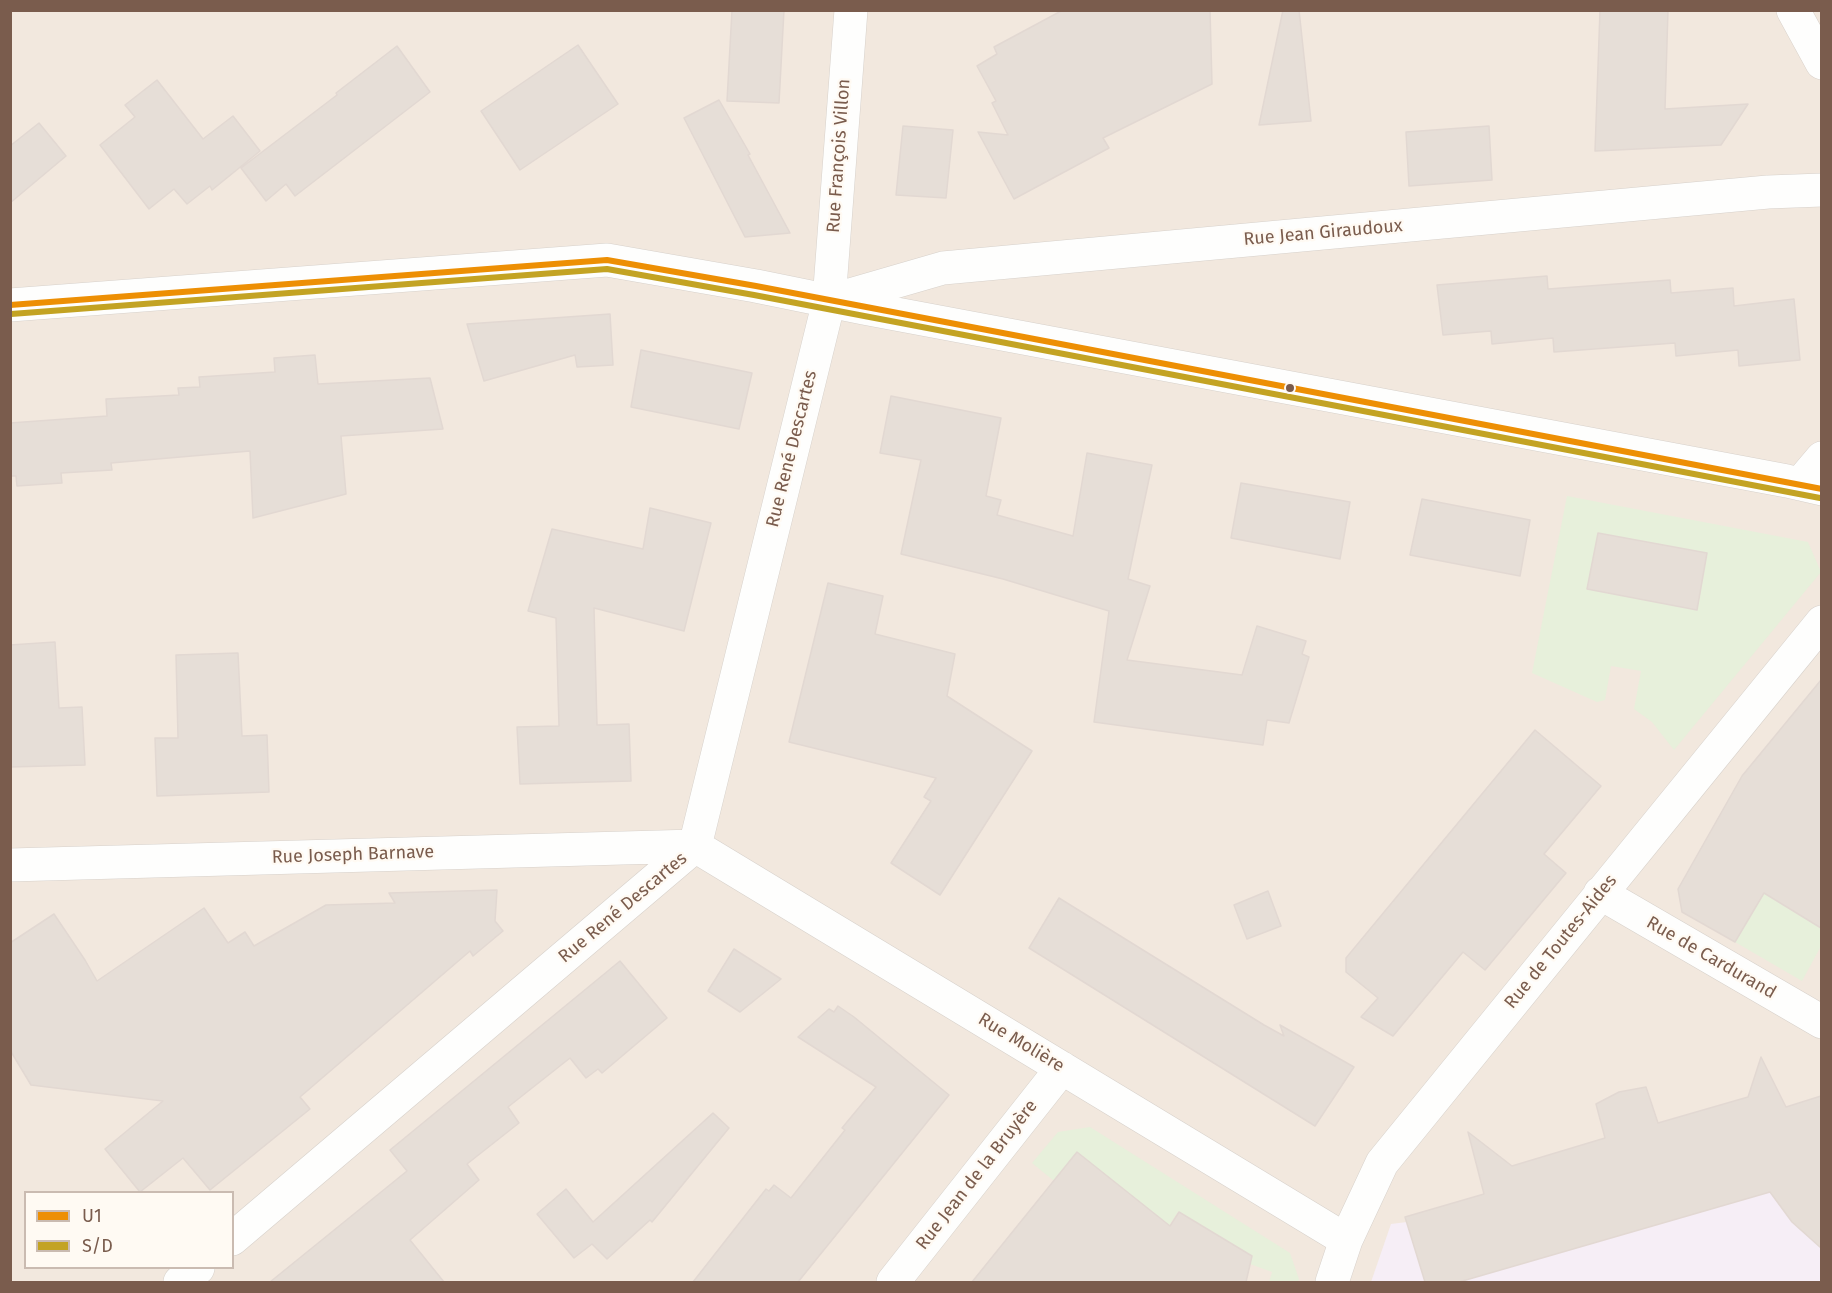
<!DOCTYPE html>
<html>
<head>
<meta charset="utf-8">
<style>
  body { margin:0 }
  #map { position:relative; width:1832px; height:1293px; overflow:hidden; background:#f9f5f0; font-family:"Fira Sans",sans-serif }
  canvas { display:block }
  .frame { position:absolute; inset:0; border:12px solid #7a5c4d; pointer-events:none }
  .legend { position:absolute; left:24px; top:1191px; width:210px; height:78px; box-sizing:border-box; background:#fffaf3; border:2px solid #cabbb1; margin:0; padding:8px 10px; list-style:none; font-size:18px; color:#7a5c4d }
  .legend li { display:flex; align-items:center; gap:12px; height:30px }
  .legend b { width:30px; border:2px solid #cabbb1 }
</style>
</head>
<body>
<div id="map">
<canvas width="1832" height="1293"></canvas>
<div class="frame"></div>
<ul class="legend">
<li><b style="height:8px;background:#ed8f04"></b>U1</li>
<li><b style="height:8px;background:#c3a323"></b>S/D</li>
</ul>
</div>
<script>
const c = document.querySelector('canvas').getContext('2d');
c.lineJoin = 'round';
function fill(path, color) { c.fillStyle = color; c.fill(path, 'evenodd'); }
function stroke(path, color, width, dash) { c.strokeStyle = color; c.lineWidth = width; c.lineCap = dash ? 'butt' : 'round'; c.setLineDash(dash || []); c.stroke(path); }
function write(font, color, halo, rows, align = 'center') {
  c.font = font + ' "Fira Sans",sans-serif'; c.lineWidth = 4.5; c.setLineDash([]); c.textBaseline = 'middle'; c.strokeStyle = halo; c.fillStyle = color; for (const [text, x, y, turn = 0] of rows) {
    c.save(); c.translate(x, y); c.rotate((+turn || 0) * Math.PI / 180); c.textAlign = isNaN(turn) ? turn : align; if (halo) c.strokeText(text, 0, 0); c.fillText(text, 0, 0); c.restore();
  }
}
fill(new Path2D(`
  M 10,11 L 1821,11 L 1821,1282 L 11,1282 ZM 26,1192 L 232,1192 L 232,1268 L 26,1268 Z`), '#f2e8de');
fill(new Path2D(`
  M 1755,1076 L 1781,1108 L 1821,1096 L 1821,1282 L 1371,1282 L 1391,1224 L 1407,1222 L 1405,1217 L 1484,1194 L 1485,1148 L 1494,1152 L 1500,1170 L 1606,1138 L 1596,1105 L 1619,1092 L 1650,1125 L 1755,1095 L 1752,1086 Z`), '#f6eef6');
fill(new Path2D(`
  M 1567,496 L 1808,542 L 1821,572 L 1674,750 L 1652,722 L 1634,709 L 1641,671 L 1611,666 L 1605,700 L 1597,702 L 1532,673 ZM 1598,533 L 1707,553 L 1587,589 Z
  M 1821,840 L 1821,946 L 1802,981 L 1735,942 L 1774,876 Z
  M 1090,1127 L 1290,1253 L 1299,1279 L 1298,1282 L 1269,1282 L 1272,1272 L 1250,1264 L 1252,1256 L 1178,1212 L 1145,1262 L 1193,1279 L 1191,1282 L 1153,1282 L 1140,1278 L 1138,1282 L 1089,1282 L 1093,1277 L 1068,1276 L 1076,1282 L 1037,1282 L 1116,1183 L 1077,1152 L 1054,1181 L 1032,1163 L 1058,1132 Z`), '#e7f0db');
const building = new Path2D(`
  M 732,10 L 784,10 L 779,103 L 727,101 Z
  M 1063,10 L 1210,10 L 1212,84 L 1103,138 L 1109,148 L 1014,199 L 978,132 L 1008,135 L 992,103 L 996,101 L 977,66 L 997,54 L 994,47 Z
  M 1283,10 L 1299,10 L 1311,121 L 1259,125 Z
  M 1600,10 L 1668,10 L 1665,109 L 1748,104 L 1721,145 L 1595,151 Z
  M 578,45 L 618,104 L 520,170 L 481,111 Z
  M 397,46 L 430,92 L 295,196 L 286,184 L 266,201 L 241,168 L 337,95 L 336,93 Z
  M 157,80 L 203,139 L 233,116 L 260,151 L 212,190 L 210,186 L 187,204 L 174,189 L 149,209 L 100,145 L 135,117 L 125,105 Z
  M 719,100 L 750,154 L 748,155 L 790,233 L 745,237 L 684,118 Z
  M 39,123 L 66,156 L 10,203 L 10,146 Z
  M 903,126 L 953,130 L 946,198 L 896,195 Z
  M 1489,126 L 1492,180 L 1409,186 L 1406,132 Z
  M 1547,276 L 1548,289 L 1670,280 L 1671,293 L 1733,288 L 1734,306 L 1794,299 L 1800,360 L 1739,366 L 1738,350 L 1676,356 L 1675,343 L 1554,352 L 1553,338 L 1492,344 L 1491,331 L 1443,335 L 1437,285 Z
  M 610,314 L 613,365 L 577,367 L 575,355 L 484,381 L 467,324 Z
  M 641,350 L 752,373 L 739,429 L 631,407 Z
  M 315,355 L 318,384 L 430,378 L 443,429 L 341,436 L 346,494 L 253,518 L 250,451 L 111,463 L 112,470 L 61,473 L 62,483 L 17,486 L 16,476 L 10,476 L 10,423 L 107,416 L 106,399 L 179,395 L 178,388 L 200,387 L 199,377 L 275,372 L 274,358 Z
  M 891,396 L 1001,418 L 986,496 L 1001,500 L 997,515 L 1073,536 L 1087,453 L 1152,465 L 1128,579 L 1150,586 L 1127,660 L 1242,675 L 1257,626 L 1306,641 L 1302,654 L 1309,657 L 1289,723 L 1267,720 L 1263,745 L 1094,722 L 1109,611 L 1003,579 L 901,554 L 921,460 L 880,453 Z
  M 1241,483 L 1350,502 L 1340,559 L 1231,538 Z
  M 1422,499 L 1530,520 L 1520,576 L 1410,555 Z
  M 650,508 L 711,523 L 684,631 L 594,608 L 597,725 L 629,724 L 631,781 L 520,784 L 517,727 L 559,726 L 556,618 L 528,611 L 552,529 L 643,549 Z
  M 1598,533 L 1707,553 L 1697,610 L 1587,589 Z
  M 828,583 L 883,596 L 875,634 L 955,654 L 947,696 L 1032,751 L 940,895 L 891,863 L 931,801 L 924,797 L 936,778 L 789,742 Z
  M 55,642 L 59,708 L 82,707 L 85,765 L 10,767 L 10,645 Z
  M 238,653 L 242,736 L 267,735 L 269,792 L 157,796 L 155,738 L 178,738 L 176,655 Z
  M 1821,680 L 1821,928 L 1764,893 L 1735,942 L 1682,912 L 1678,889 L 1742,776 Z
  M 1535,730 L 1601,786 L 1544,854 L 1566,873 L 1485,970 L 1463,952 L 1393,1036 L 1361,1017 L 1378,998 L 1346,972 L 1346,958 Z
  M 497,890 L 495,921 L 503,931 L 473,956 L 470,951 L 300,1097 L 310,1109 L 210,1190 L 183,1158 L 140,1192 L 105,1149 L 163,1101 L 31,1085 L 10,1050 L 10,943 L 54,914 L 85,960 L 97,981 L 204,908 L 228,943 L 245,932 L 254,946 L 326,905 L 395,903 L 389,893 Z
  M 1268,891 L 1281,926 L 1247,939 L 1234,905 Z
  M 1059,898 L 1264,1025 L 1284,1036 L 1280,1025 L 1354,1067 L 1315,1126 L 1029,948 Z
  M 734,949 L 781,979 L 740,1012 L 708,991 Z
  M 620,961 L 667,1018 L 602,1073 L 598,1069 L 586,1078 L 570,1058 L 508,1107 L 519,1123 L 467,1164 L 479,1180 L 410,1240 L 444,1282 L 270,1282 L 407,1171 L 390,1150 Z
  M 838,1006 L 854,1017 L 949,1095 L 798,1282 L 693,1282 L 766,1189 L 769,1191 L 774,1185 L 791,1198 L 845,1130 L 842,1128 L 876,1087 L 798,1037 L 829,1009 L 834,1012 Z
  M 1761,1057 L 1786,1107 L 1821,1096 L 1821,1248 L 1792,1222 L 1770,1192 L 1459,1282 L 1425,1282 L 1405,1217 L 1484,1194 L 1468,1132 L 1512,1166 L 1605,1138 L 1596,1104 L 1619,1092 L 1646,1087 L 1658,1123 L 1748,1097 Z
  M 713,1113 L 729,1128 L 652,1222 L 650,1220 L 607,1259 L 592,1244 L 574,1258 L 537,1214 L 566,1189 L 593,1222 Z
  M 1077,1152 L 1170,1226 L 1179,1212 L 1252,1256 L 1246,1282 L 972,1282 Z`);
fill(building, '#e6ded7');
stroke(building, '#e2d8d2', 1.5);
const minor = new Path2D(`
  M 829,301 L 943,268 L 1768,192 L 1822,190
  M 10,865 L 695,846 L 1346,1240
  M 1600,893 L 1822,1022
  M 232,1239 L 695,846 L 829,301 L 851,10
  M 180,1282 L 198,1268
  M 893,1282 L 1062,1068
  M 1332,1282 L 1346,1240 L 1382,1163 L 1822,622`);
const tertiary = new Path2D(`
  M 10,305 L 607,260 L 756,286 L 864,308 L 1787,481 L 1822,489
  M 1800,484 L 1822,458`);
const secondary = new Path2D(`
  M 1793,10 L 1822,63`);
stroke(minor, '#d7d1cb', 34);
stroke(tertiary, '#d7d1cb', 34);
stroke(secondary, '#d9d2cb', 34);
stroke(minor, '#fefefd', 33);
stroke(tertiary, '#fefefd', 33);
stroke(secondary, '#fefefd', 33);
stroke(new Path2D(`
  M 10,305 L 607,260 L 756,286 L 1822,489`), '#ed8f04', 6);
stroke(new Path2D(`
  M 11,314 L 607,269 L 754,295 L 1820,498`), '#c3a323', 6);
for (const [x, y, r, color] of [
  [1290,388,5,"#7a5c4d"]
]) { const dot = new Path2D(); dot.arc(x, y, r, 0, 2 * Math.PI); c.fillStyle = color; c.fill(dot); stroke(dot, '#fffaf3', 2); }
write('18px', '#7a5c4d', '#fffaf3', [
  ["Rue François Villon",839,156,-86],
  ["Rue Jean Giraudoux",1323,233,-5],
  ["Rue René Descartes",792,449,-76],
  ["Rue Joseph Barnave",353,855,-2],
  ["Rue René Descartes",623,908,-40],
  ["Rue de Toutes-Aides",1561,942,-51],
  ["Rue de Cardurand",1711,958,30],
  ["Rue Molière",1021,1043,31],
  ["Rue Jean de la Bruyère",977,1175,-52]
]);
</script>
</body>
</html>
